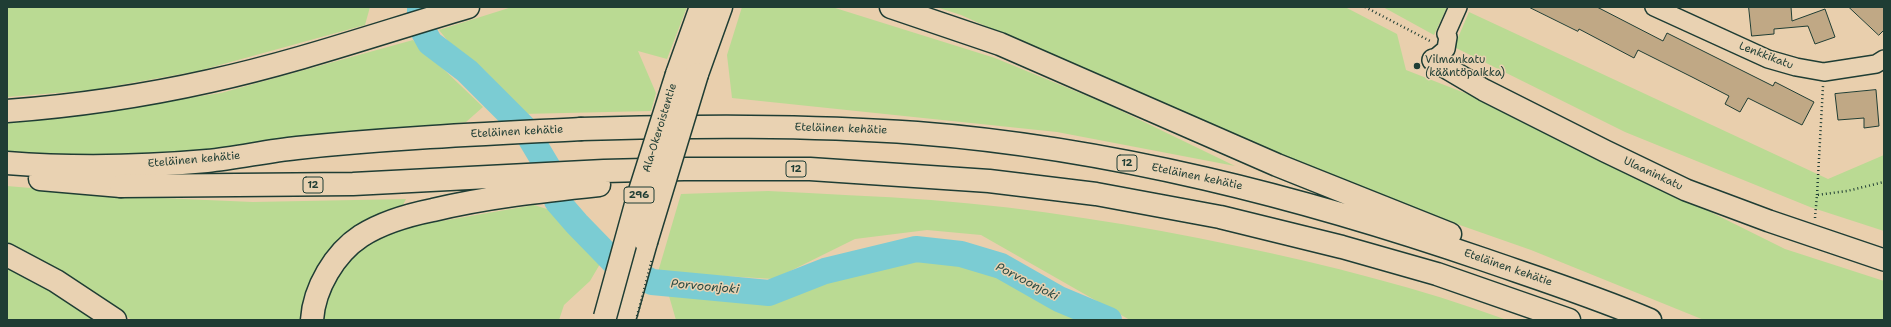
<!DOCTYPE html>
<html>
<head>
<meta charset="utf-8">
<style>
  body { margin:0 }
  #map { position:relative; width:1891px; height:327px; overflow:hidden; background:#e9cfad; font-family:"Shantell Sans",sans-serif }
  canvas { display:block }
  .frame { position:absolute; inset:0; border:8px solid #1f3d34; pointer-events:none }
</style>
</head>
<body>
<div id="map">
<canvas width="1891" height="327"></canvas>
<div class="frame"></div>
</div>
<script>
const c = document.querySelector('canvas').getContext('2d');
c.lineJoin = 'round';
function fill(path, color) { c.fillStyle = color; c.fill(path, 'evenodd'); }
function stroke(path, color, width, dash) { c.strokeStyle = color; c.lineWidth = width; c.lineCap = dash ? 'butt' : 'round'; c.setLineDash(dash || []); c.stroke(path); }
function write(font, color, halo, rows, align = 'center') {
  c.font = font + ' "Shantell Sans",sans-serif'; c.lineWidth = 3; c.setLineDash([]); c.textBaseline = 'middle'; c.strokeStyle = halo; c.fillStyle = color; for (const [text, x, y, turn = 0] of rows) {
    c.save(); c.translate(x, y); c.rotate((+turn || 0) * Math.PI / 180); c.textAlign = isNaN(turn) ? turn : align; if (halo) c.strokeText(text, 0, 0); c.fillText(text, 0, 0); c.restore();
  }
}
fill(new Path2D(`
  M 7,7 L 370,7 L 365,25 L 198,71 L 92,90 L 7,97 Z
  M 512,7 L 687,7 L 667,59 L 638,51 L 656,93 L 651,111 L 522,114 L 486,72 L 452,46 L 439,30 Z
  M 742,7 L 832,7 L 995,58 L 1109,105 L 1235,166 L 1057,132 L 732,98 L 727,55 Z
  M 936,7 L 1345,7 L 1397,34 L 1406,70 L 1493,104 L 1785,249 L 1884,281 L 1884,320 L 1704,320 L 1531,250 L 1317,175 L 961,15 Z
  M 1383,7 L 1447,7 L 1434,35 Z
  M 1469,12 L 1828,179 L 1884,155 L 1884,231 L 1810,207 L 1625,132 L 1454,47 Z
  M 413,40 L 483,107 L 466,122 L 186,153 L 106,157 L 7,154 L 7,122 L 58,118 L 221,93 Z
  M 7,186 L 137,197 L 253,202 L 406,199 L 402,207 L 362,224 L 304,320 L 132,320 L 98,296 L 7,245 Z
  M 768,191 C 822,194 877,196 931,200 C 1033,208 1137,225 1237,246 C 1328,265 1420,288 1507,320 L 1130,320 L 981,235 L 927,230 L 855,239 L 774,279 L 658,272 L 681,194 Z
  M 534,205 L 550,210 L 600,264 L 590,281 L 564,305 L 559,320 L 322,320 L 325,304 L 341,268 L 367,241 L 401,228 Z
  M 924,258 L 967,265 L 1000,276 L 1055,306 L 1091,320 L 676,320 L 669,296 L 771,300 L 831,279 Z
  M 7,267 L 76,305 L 96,320 L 7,320 Z`), '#bada93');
stroke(new Path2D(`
  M 420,7 L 420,25 L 430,43 L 467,71 L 525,129 L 553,176 L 557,201 L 577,224 L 614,262 L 652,282 L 769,293 L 825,271 L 916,249 L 961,254 L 1001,266 L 1059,299 L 1109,320`), '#7bccd3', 26);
const building = new Path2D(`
  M 1529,7 L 1597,7 L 1663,41 L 1667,33 L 1773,86 L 1775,82 L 1814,102 L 1802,125 L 1748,98 L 1740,112 L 1725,104 L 1729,96 L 1692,77 L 1638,50 L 1634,58 L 1579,29 L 1578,31 Z
  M 1749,7 L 1791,7 L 1792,21 L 1825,9 L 1835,37 L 1815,44 L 1808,26 L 1774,29 L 1774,34 L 1752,36 Z
  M 1849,7 L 1884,7 L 1884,30 L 1879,35 Z
  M 1876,90 L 1879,126 L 1864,128 L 1864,118 L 1838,120 L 1835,94 Z`);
fill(building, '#c0a885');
stroke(building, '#1f3d34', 1);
const minor = new Path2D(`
  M 1654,7 L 1768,59 L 1796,67 L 1824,72 L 1876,64 L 1884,59
  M 1433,60 L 1446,49 L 1448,37 L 1446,34 L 1458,7`);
const tertiary = new Path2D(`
  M 1433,60 L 1484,90 L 1605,151 L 1686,190 L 1769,221 L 1884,260`);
const primary = new Path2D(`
  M 677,74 L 701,7
  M 697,74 L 721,7
  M 624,320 L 646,242`);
const trunk = new Path2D(`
  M 7,111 C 75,106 143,96 210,81 C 297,62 383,32 468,7
  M 7,163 C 73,168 140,167 207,161 C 237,158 267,151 297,148 C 391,138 486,134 581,129
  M 40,179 L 121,186
  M 7,255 L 56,281 L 115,320`);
const motorway = new Path2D(`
  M 891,7 L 1000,44 L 1277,165 L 1450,234
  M 581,129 C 693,126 805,125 917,133 C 1111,148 1301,197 1485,260 C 1540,279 1596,297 1650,320
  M 121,186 L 353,184 L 604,171 L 684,169 L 810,169 L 989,181 L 1096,194 L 1220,217 L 1342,247 L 1437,274 L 1569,320
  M 312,320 C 314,288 335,253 361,236 C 383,222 408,215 433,210 C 487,197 543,191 599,185`);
stroke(minor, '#1f3d34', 20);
stroke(tertiary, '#1f3d34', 24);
stroke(primary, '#1f3d34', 25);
stroke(trunk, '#1f3d34', 25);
stroke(motorway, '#1f3d34', 25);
stroke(new Path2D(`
  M 1365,7 L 1432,42
  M 1817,195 L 1823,86
  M 1815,218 L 1817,195 L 1847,191 L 1884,182`), '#1f3d34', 2.5, [1, 3]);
stroke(minor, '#e9d2b2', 17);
stroke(tertiary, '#e9d2b2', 21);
stroke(primary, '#e9d2b2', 22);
stroke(trunk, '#e9d2b2', 22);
stroke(motorway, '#e9d2b2', 22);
const primaryBridge = new Path2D(`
  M 646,242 L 697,74
  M 605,317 L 638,197 L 677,74`);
stroke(primaryBridge, '#1f3d34', 25, []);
stroke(new Path2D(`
  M 636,320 L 652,259`), '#1f3d34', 2.5, [1, 3]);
stroke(primaryBridge, '#e9d2b2', 22);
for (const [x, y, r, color] of [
  [1417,66,4,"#1f3d34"]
]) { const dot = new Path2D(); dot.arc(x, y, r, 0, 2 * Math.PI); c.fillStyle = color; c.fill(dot); stroke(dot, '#e9d2b2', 1.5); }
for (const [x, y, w] of [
  [1127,163,20],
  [796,169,20],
  [313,185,20],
  [639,195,30]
]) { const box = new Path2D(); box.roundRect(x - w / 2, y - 8, w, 16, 3); c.fillStyle = '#e9d2b2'; c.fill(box); stroke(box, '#1f3d34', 1); }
write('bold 10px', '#1f3d34', null, [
  ["12",1127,163],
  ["12",796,169],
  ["12",313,185],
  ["296",639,195]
]);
write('11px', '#1f3d34', '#e9d2b2', [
  ["Lenkkikatu",1766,56,21],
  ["Ala-Okeroistentie",660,128,-73],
  ["Eteläinen kehätie",841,129,2],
  ["Eteläinen kehätie",517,132,-3],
  ["Eteläinen kehätie",194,160,-5],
  ["Ulaaninkatu",1653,174,25],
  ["Eteläinen kehätie",1197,177,12],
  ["Eteläinen kehätie",1508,268,19]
]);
write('11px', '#1f3d34', '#e9d2b2', [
  ["Vilmankatu",1425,60],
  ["(kääntöpaikka)",1425,73]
], 'left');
write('italic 12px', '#284b44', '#e9d2b2', [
  ["Porvoonjoki",1027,282,27],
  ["Porvoonjoki",705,287,5]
]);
</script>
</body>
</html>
